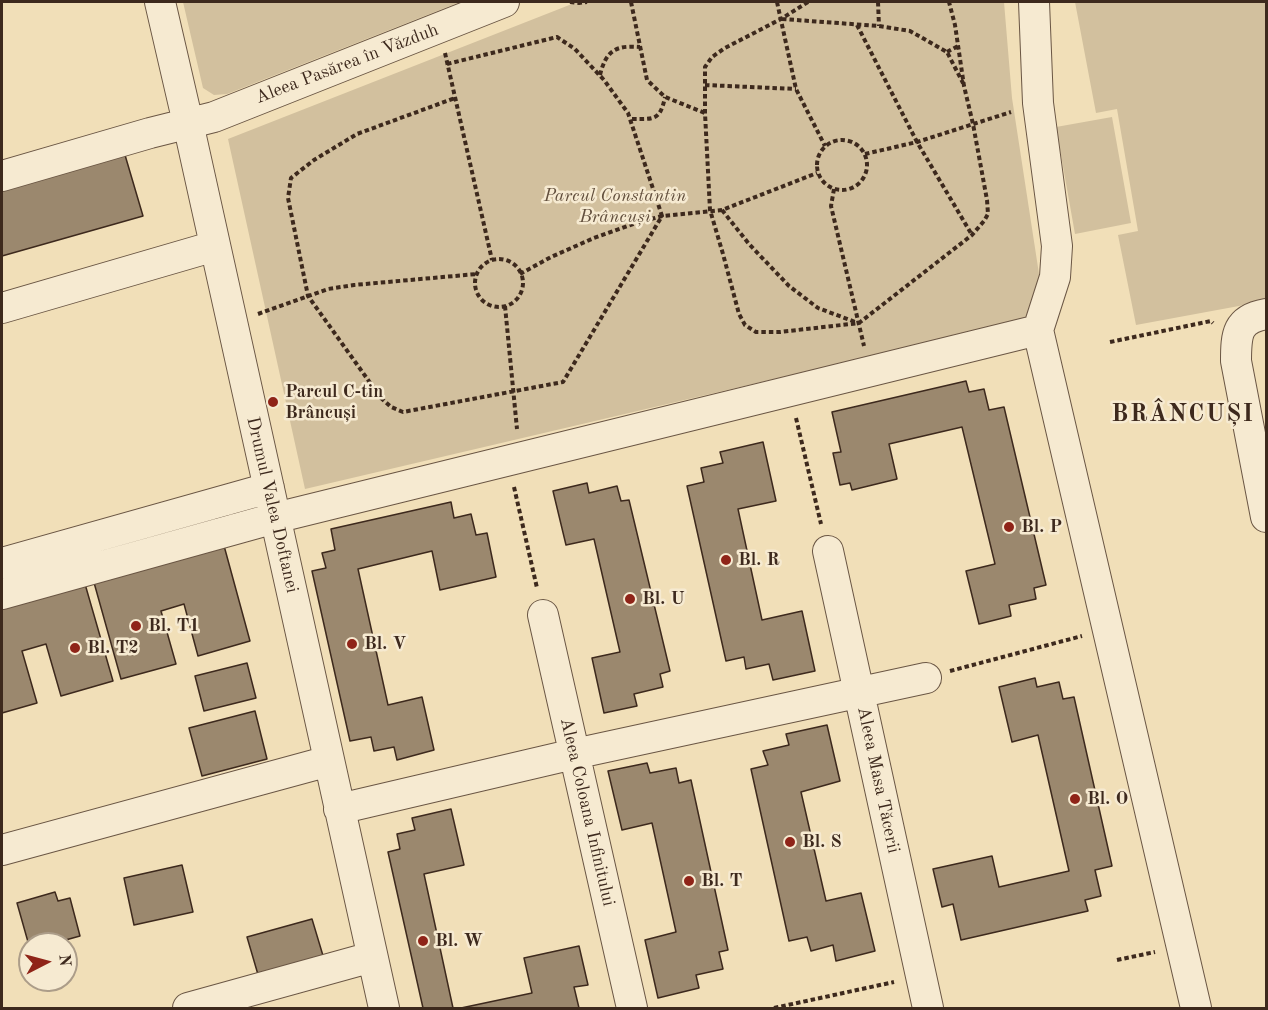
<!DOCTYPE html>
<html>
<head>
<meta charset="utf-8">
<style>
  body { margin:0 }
  #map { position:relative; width:1268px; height:1010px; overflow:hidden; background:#f1dfb8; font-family:"Old Standard TT",serif }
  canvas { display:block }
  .frame { position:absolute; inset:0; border:3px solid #3d291d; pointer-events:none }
  .north { position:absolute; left:18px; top:932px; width:60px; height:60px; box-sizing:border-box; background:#f6ead1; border:2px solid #ac9d89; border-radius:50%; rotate:84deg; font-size:16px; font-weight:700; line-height:24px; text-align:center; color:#3d291d }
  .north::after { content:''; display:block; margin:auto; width:21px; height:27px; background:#8f2418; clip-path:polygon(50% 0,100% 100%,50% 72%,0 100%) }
</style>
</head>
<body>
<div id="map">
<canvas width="1268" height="1010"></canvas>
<div class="frame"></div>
<div class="north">N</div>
</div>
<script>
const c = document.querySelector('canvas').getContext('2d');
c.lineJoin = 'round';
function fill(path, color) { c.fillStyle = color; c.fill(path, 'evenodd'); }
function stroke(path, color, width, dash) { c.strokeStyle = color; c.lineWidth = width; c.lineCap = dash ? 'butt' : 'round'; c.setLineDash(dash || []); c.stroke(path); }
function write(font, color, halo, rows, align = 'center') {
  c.font = font + ' "Old Standard TT",serif'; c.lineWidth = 5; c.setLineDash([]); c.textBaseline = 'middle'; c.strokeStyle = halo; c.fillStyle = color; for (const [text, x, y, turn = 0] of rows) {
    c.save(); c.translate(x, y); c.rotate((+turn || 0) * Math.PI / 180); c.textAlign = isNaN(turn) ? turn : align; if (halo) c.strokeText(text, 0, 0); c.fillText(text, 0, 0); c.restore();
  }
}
fill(new Path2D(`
  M 183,2 L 460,2 L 227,94 L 214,95 L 203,88 Z
  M 577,2 L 1004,2 L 1012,98 L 1041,287 L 1030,319 L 305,489 L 228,139 Z
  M 1075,2 L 1266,2 L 1266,301 L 1136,325 L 1118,235 L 1138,231 L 1117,109 L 1096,113 Z
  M 1112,117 L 1131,223 L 1075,234 L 1056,127 Z`), '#d2c09e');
const building = new Path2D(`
  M 125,155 L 143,216 L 2,256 L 2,190 Z
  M 966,381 L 969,392 L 984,389 L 989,410 L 1004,407 L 1046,585 L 1034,588 L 1036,599 L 1009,605 L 1011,616 L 979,624 L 966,571 L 995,564 L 962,427 L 889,444 L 897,479 L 852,490 L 850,483 L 840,485 L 833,453 L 841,452 L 832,412 Z
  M 763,442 L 776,501 L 738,509 L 762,620 L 802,611 L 815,671 L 773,680 L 769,664 L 746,669 L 744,657 L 726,661 L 687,486 L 704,482 L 701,468 L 723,463 L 720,452 Z
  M 587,483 L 589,493 L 617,486 L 621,501 L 629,500 L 670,671 L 660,674 L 663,687 L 634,694 L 637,706 L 604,713 L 592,658 L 620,652 L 594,539 L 566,545 L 553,491 Z
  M 451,502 L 454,518 L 471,514 L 476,535 L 487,533 L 496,577 L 440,590 L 432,551 L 358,569 L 388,705 L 422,697 L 434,750 L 397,760 L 394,747 L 374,751 L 371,737 L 350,741 L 312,571 L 326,568 L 322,553 L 335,550 L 331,529 Z
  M 223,542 L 250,641 L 198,656 L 184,604 L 161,611 L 176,664 L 121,679 L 93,579 Z
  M 85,584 L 113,681 L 61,696 L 46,644 L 22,651 L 37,703 L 2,713 L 2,607 Z
  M 247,663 L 256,698 L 204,711 L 195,676 Z
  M 1035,678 L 1037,687 L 1059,682 L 1063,699 L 1074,697 L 1112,866 L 1095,870 L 1101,896 L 1085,900 L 1088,911 L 961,940 L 953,904 L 942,907 L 933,869 L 992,856 L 999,887 L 1069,871 L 1038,735 L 1012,742 L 999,687 Z
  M 255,711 L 267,759 L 202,776 L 189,728 Z
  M 827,725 L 840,781 L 801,792 L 826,901 L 861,893 L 875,951 L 836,961 L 833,945 L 811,951 L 807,937 L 789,941 L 751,769 L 768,765 L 763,751 L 789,745 L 786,734 Z
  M 647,763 L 650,773 L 676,768 L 679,783 L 691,780 L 728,950 L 719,952 L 723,969 L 696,975 L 699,988 L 658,998 L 645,940 L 676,932 L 652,823 L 622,830 L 608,771 Z
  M 451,809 L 464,865 L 424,874 L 453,1008 L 423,1008 L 388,852 L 400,849 L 397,834 L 415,830 L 412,818 Z
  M 182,865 L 193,912 L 134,925 L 124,878 Z
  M 55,892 L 58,901 L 70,898 L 80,936 L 51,944 L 30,944 L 30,949 L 17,903 Z
  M 312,919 L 324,959 L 259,978 L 247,937 Z
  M 579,946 L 588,985 L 574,987 L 579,1008 L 461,1008 L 532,993 L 524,958 Z`);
fill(building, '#9b886e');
stroke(building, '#3d291d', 1.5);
const minor = new Path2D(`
  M 160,2 L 188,123 L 384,1008
  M 1034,2 L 1038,103 L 1057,246 L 1055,277 L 1038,330 L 1196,1008
  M 2,176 L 150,133 L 214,117 L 504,2
  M 2,308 L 215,246
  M 1266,314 C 1237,319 1236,334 1236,361 L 1266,517
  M 828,551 L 928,1008
  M 2,563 L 269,488
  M 2,594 L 275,518 L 1038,330
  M 543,615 L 632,1008
  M 339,809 L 574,754 L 926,678
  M 2,850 L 329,761
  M 188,1008 L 372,957`);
stroke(minor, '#6a5644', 32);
stroke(new Path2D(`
  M 570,2 L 579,3 L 587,2
  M 631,2 L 647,80 L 665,97 L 705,113
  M 777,2 L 796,89 L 825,146
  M 808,2 L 781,19 L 725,48 L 712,57 L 705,67 L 705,113 L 710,210 L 723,254 L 739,314 L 745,325 L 756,332 L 780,332 L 859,323 L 972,235 L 984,221 L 988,214 L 987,200 L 973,124 L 964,86 L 955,25 L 949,2
  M 878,2 L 879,26
  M 782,19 L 879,26 L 910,31 L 947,52 L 963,83
  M 857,25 L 917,142 L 972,235
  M 947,52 L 958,46
  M 445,53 L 492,260
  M 447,64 L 557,37 L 575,49 L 604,80 L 628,113 L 662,216 L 563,382 L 403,412 L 391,407 L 381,398 L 308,296 L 288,198 L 291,178 L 314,160 L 357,134 L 455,98
  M 600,75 C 606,51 615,45 640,47
  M 705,85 L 796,89
  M 632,119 C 654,119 660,121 665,97
  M817 165a25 25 0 1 1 50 0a25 25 0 1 1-50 0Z
  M 865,154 L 917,142 L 1011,112
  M 834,189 L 831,206 L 864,346
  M 722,210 L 749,244 L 789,286 L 818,308 L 858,323
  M475 283a24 24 0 1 1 48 0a24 24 0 1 1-48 0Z
  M 520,274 L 551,257 L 594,238 L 633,224 L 662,216 L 722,210 L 817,173
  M 505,306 L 517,429
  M 258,314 L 328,289 L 354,285 L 477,274
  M 1110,342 L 1211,321 L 1213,323
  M 796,418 L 821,524
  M 514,487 L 537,588
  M 950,671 L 1082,636
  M 1117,960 L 1155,952
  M 774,1008 L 894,982`), '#3d291d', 4, [4.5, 3]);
stroke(minor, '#f6ead1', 30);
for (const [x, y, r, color] of [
  [273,402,6,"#8f2418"],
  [1009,527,6,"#8f2418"],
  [726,560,6,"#8f2418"],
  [630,599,6,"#8f2418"],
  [136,626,6,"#8f2418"],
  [352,644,6,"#8f2418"],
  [75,648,6,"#8f2418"],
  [1075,799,6,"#8f2418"],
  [790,842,6,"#8f2418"],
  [689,881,6,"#8f2418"],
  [423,941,6,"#8f2418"]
]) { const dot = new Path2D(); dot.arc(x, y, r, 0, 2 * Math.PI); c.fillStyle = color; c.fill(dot); stroke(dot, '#f6ead1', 2); }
write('18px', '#3d291d', '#f6ead1', [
  ["Aleea Pasărea în Văzduh",347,64,-21],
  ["Drumul Valea Doftanei",272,505,77],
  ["Aleea Masa Tăcerii",878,780,78],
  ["Aleea Coloana Infinitului",587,812,77]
]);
write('italic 18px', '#624f3d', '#f6ead1', [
  ["Parcul Constantin",615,196],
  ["Brâncuși",615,217]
]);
write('bold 18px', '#3d291d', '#f6ead1', [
  ["Parcul C-tin",285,392],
  ["Brâncuși",285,413],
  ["Bl. P",1021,527],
  ["Bl. R",738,560],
  ["Bl. U",642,599],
  ["Bl. T1",148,626],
  ["Bl. V",364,644],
  ["Bl. T2",87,648],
  ["Bl. O",1087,799],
  ["Bl. S",802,842],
  ["Bl. T",701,881],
  ["Bl. W",435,941]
], 'left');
c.letterSpacing = '1.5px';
write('bold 24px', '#3d291d', '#f6ead1', [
  ["BRÂNCUȘI",1183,415]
]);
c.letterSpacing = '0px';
</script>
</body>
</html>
